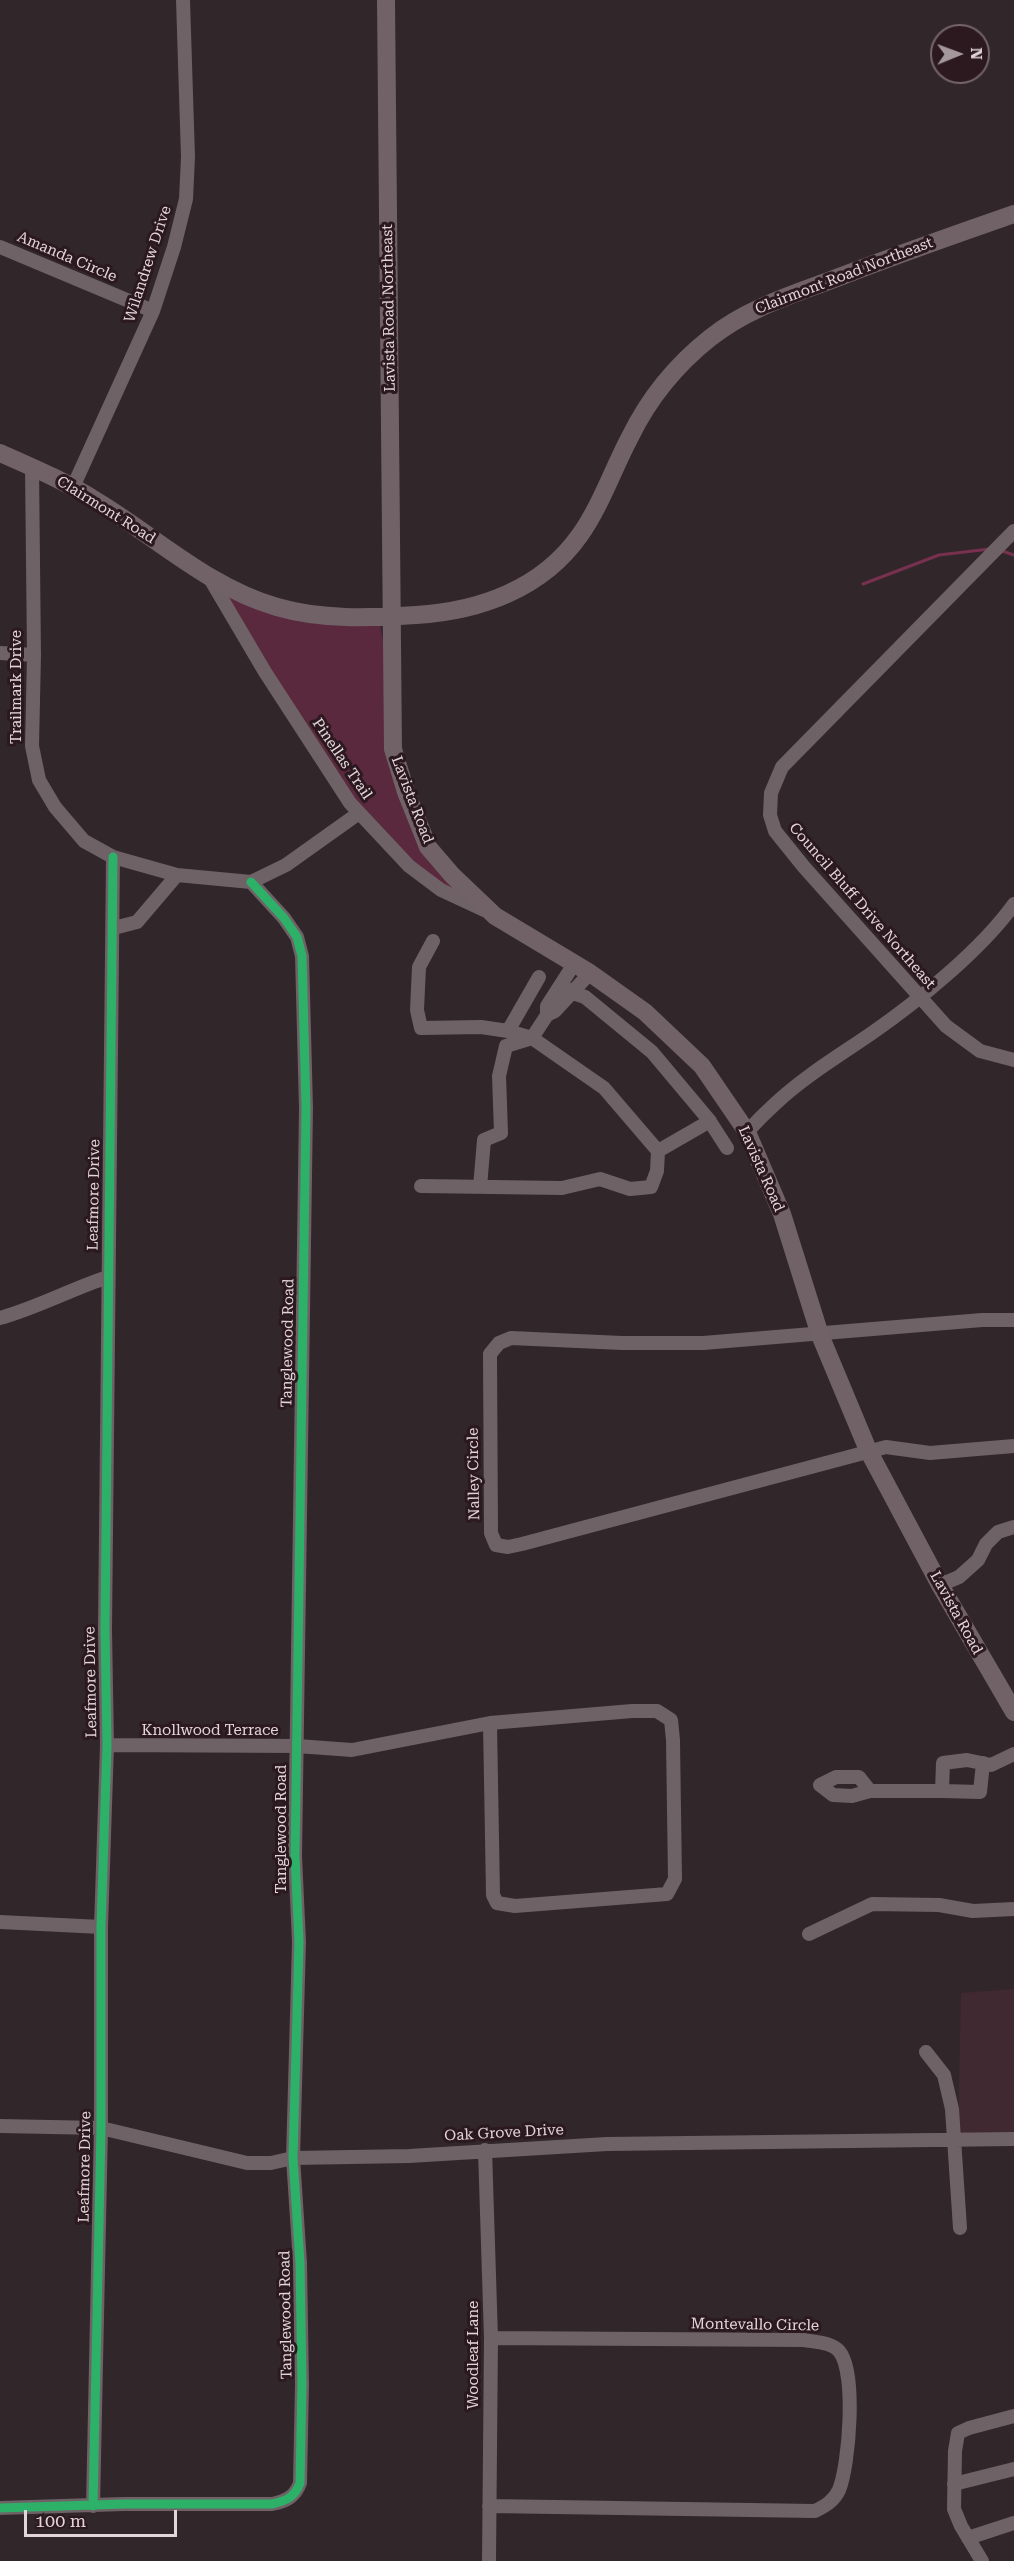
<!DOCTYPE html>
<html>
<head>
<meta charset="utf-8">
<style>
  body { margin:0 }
  #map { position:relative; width:1014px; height:2561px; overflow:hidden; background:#31262a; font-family:"Roboto Serif",serif }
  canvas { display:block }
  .north { position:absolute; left:930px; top:24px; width:60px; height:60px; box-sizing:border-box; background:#2b191f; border:2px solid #75656a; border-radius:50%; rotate:89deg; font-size:16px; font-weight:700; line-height:24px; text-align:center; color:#e3d6da }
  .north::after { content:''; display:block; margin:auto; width:21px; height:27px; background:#a5989c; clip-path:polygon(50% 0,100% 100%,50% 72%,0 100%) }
  .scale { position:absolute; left:24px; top:2510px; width:153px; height:27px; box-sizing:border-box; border:3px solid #e3d6da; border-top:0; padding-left:8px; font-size:18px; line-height:21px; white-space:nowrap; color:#e3d6da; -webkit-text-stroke:4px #2b191f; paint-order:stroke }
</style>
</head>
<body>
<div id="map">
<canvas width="1014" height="2561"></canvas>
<div class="north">N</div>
<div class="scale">100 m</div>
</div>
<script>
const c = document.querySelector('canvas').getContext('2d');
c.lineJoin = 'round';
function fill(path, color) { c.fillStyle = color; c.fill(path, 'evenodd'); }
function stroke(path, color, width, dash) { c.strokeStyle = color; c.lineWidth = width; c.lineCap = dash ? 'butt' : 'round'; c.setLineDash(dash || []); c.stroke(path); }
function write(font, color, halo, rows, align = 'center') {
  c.font = font + ' "Roboto Serif",serif'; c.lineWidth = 6; c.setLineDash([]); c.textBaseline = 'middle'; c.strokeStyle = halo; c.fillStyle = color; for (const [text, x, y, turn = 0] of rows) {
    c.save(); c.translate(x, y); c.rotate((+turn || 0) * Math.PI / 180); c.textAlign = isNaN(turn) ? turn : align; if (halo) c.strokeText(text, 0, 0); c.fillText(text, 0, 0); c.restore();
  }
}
fill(new Path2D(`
  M 1014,1989 L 1014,2139 L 958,2137 L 961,1993 Z`), '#412932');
fill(new Path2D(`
  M 221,591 L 379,618 L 393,699 L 393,749 L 428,847 L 495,916 L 441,890 L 359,813 Z`), '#5a293d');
stroke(new Path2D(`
  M 1002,551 L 1014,555
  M 863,584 L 939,555 L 990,549`), '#77314f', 3);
stroke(new Path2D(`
  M 0,247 L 153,311
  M 32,467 L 34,655 L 32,746 L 39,780 L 55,807 L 84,841 L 113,857 L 177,875 L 251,882 L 286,865 L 359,813
  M 73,487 L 153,311 L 174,247 L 186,199 L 188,157 L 183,0
  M 1014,531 L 782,767 L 771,793 L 770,815 L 775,831 L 804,867 L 946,1026 L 980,1051 L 1014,1060
  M 209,577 L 265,672 L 350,803 L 409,866 L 441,890 L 484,910
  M 0,653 L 34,655
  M 114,928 L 137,922 L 177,875
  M 561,985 L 573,993 L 585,997 L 652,1052 L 709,1120 L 727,1148
  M 547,1015 L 555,1011 L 590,973
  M 508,1031 L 539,977
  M 747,1132 C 756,1122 766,1112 776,1103 C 805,1076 840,1055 872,1033 C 918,1001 981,950 1014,904
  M 658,1151 L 710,1121
  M 421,1186 L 562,1188 L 600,1179 L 630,1189 L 651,1187 L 657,1171 L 658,1151 L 604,1088 L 532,1038 L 508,1031 L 481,1027 L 421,1028 L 417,1010 L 419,967 L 433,941
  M 480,1187 L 484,1140 L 501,1133 L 499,1076 L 506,1046 L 532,1038 L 547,1015 L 547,1006 L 574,964
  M 0,1318 C 37,1308 71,1289 108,1277
  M 1014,1320 L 982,1320 L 703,1343 L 622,1343 L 511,1338 L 499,1343 L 490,1354 L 491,1533 L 496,1545 L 508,1547 L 522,1544 L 886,1447 L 930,1453 L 1014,1446
  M 940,1585 L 959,1577 L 978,1560 L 986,1544 L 998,1532 L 1014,1527
  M 632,1711 L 657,1711 L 671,1720 L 673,1740 L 675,1879 L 667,1894 L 515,1906 L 497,1903 L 493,1895 L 490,1723 Z
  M 107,1745 L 297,1746 L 352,1750 L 490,1723
  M 870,1791 L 859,1777 L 836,1777 L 820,1785 L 833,1795 L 852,1796 L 870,1791 L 942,1791 L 943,1763 L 967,1760 L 991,1765 L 1014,1754
  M 942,1791 L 980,1792 L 983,1763
  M 0,1922 L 101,1927
  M 809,1934 L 872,1904 L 939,1905 L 973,1911 L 1014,1909
  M 926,2052 L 944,2075 L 952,2109 L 960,2228
  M 0,2126 L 101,2128 L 247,2163 L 271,2163 L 293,2158 L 409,2156 L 607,2144 L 1014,2139
  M 485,2150 L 491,2338 L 489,2561
  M 954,2484 L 1014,2469
  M 93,2506 L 101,2128 L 101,1927 L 107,1745 L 105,1629 L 113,857
  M 489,2506 L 815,2511 C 825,2506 834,2501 839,2490 C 849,2466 857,2372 839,2351 C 831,2342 815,2342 804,2340 L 491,2338
  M 0,2508 L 124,2504 L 272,2504 C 286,2501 295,2497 300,2483 L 302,2384 L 300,2263 L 293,2158 L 299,1942 L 295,1856 L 306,1108 L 302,956 L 297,937 L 284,918 L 251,882
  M 968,2538 L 1014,2523
  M 982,2561 L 961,2526 L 954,2509 L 955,2451 L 958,2433 L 969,2428 L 1014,2416`), '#6e6266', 14);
stroke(new Path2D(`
  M 386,0 L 393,749 L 406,792 L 428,847 L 452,875 L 495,916 L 590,973 L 645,1012 L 702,1066 L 747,1132 L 782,1214 L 820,1335 L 868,1450 L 940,1585 L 1014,1712
  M 0,453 C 34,468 67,482 98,502 C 157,538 210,588 277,607 C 322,620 369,618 416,615 C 480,611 542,589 580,535 C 601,505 613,469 630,437 C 649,398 676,365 710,338 C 749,307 795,294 842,276 C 899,254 957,234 1014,214`), '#716267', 18);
stroke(new Path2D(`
  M 93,2506 L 101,2128 L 101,1927 L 107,1745 L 105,1629 L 113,857
  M 0,2508 L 124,2504 L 272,2504 C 286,2501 295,2497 300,2483 L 302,2384 L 300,2263 L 293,2158 L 299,1942 L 295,1856 L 306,1108 L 302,956 L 297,937 L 284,918 L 251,882`), '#2db169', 9);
write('15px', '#e3d6da', '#2b191f', [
  ["Amanda Circle",67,257,23],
  ["Wilandrew Drive",148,264,-72],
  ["Clairmont Road Northeast",844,276,-21],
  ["Lavista Road Northeast",389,308,-91],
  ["Clairmont Road",106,510,32],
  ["Trailmark Drive",17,687,-90],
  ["Pinellas Trail",342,759,56],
  ["Lavista Road",412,800,69],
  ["Council Bluff Drive Northeast",862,906,49],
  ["Lavista Road",761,1169,66],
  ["Leafmore Drive",94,1195,-89],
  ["Tanglewood Road",288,1343,-89],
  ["Nalley Circle",474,1474,-91],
  ["Lavista Road",956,1613,61],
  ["Leafmore Drive",91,1682,-91],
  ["Knollwood Terrace",210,1731],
  ["Tanglewood Road",282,1829,-90],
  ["Oak Grove Drive",504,2133,-3],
  ["Leafmore Drive",85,2167,-89],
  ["Tanglewood Road",286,2315,-91],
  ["Montevallo Circle",755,2325,1],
  ["Woodleaf Lane",474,2355,-90]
]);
</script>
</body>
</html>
